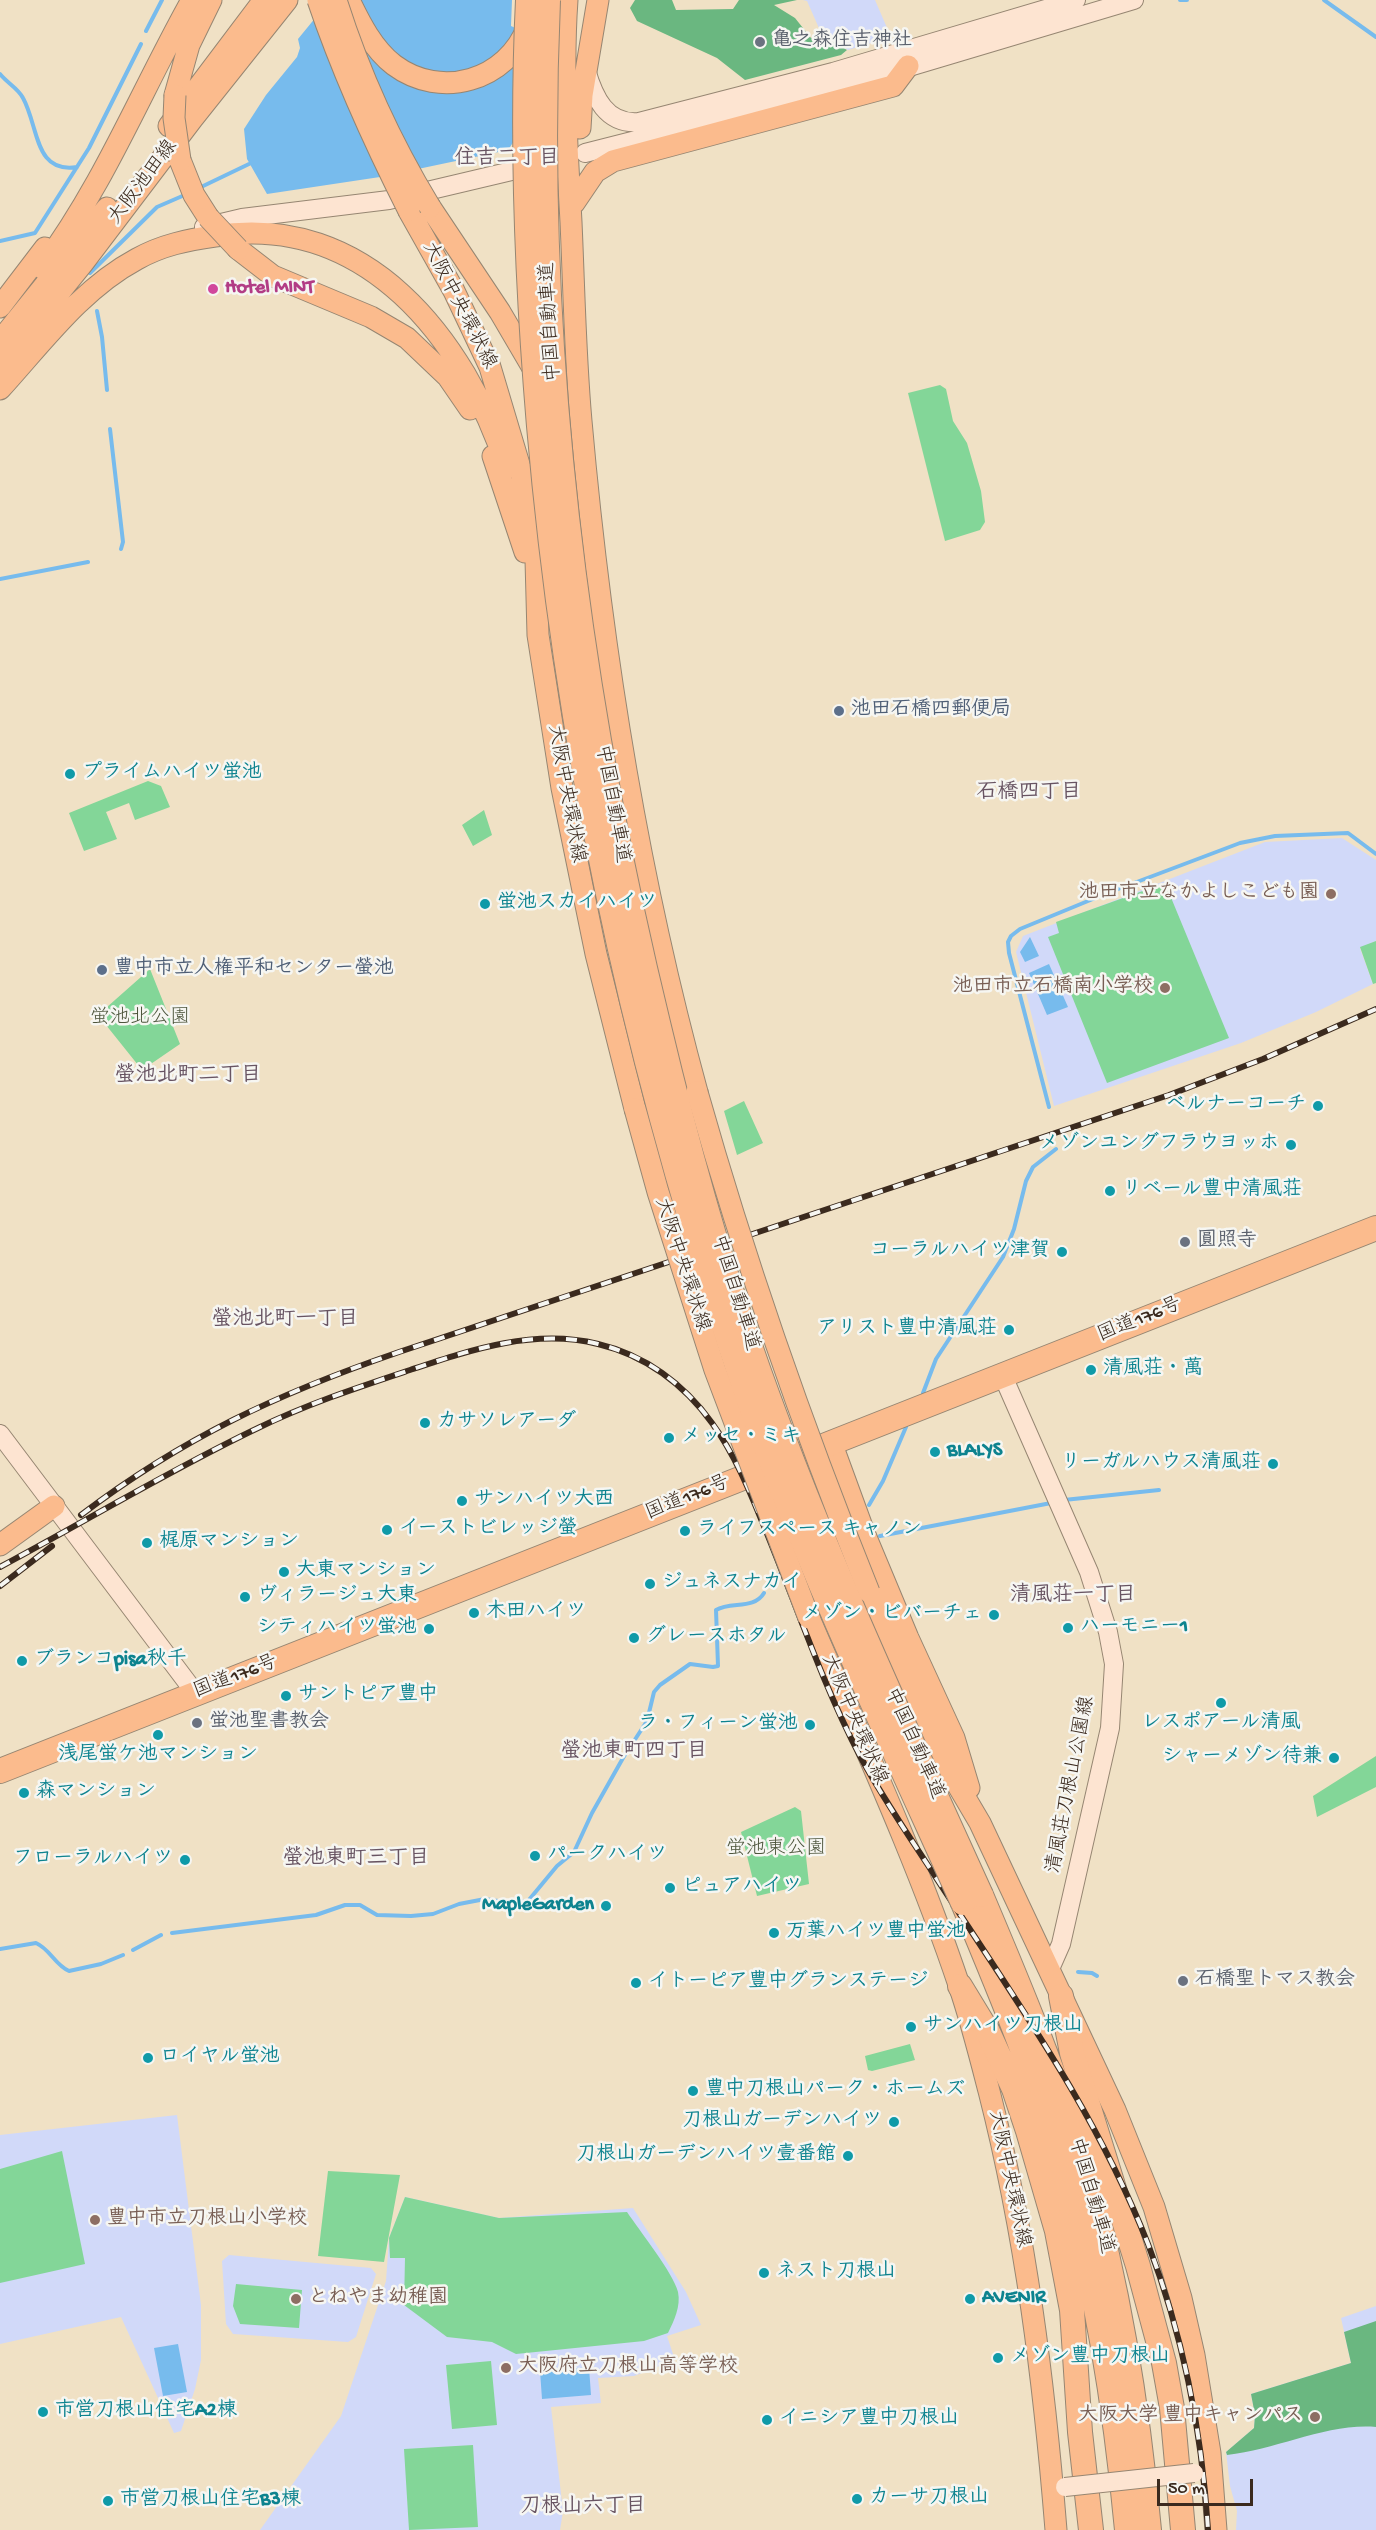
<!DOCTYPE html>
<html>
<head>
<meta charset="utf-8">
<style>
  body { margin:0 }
  #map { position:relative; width:1376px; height:2530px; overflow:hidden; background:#f0e1c5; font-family:"Gochi Hand",sans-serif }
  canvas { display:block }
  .scale { position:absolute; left:1157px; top:2479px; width:96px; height:27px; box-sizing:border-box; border:3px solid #3b2a1e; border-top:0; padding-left:8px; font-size:18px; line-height:21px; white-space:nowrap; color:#3b2a1e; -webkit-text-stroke:4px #f6f6f2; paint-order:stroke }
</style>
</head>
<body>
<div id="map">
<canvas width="1376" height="2530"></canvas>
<div class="scale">50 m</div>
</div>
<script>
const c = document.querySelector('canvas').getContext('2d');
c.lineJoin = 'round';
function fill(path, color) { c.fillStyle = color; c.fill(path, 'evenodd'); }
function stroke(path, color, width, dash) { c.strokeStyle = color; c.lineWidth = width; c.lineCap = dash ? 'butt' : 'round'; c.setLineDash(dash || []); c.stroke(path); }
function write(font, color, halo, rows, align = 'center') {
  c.font = font + ' "Gochi Hand","Klee One",sans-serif'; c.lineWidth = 5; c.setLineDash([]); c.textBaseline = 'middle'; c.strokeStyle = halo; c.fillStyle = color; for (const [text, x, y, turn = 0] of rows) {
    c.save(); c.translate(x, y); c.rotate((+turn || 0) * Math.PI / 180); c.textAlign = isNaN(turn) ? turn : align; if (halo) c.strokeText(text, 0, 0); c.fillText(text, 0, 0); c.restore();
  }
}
fill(new Path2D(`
  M 803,0 L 875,0 L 891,37 L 848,50 L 822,35 L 807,1 Z
  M 1342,838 L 1376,860 L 1376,941 L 1360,948 L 1373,984 L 1316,1012 L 1241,1043 L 1054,1106 L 1016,952 L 1023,936 L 1265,842 Z
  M 177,2115 L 201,2305 L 201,2360 L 195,2389 L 181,2431 L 174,2433 L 121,2317 L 0,2344 L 0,2135 Z
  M 405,2197 L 499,2218 L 633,2208 L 686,2292 L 701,2325 L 667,2336 L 675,2360 L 634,2376 L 598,2378 L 601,2403 L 551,2407 L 563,2511 L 560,2530 L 260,2530 L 341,2416 L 386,2281 L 389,2238 Z
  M 229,2255 L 371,2268 L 376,2274 L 356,2337 L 348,2342 L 233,2334 L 226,2324 L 222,2261 Z
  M 1376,2306 L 1376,2530 L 1236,2530 L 1237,2511 L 1230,2486 L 1226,2452 L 1254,2428 L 1255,2415 L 1251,2394 L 1351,2363 L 1341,2318 Z`), '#d1d9f9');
fill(new Path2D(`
  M 940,385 L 946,389 L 953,421 L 967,443 L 981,491 L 985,522 L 980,530 L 945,541 L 908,393 Z
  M 148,781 L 161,786 L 170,807 L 135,820 L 129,803 L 106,812 L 117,839 L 84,851 L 69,813 Z
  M 484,810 L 492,835 L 473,846 L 462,825 Z
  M 1165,883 L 1229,1038 L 1107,1083 L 1048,937 L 1059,933 L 1056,922 Z
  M 1376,941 L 1376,983 L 1373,984 L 1360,947 Z
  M 150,969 L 180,1044 L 142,1070 L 98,1015 Z
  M 744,1101 L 763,1143 L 737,1155 L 724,1111 Z
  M 1376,1756 L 1376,1787 L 1317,1817 L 1313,1796 Z
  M 795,1807 L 801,1811 L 809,1884 L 757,1896 L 741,1832 Z
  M 910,2044 L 915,2060 L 872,2071 L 868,2070 L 865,2056 Z
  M 62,2151 L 85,2264 L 0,2283 L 0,2169 Z
  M 328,2171 L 400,2175 L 384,2262 L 318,2256 Z
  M 405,2197 L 499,2218 L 627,2212 C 639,2230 674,2274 678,2292 C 681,2306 674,2321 668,2333 L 644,2341 L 516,2354 L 492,2342 L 447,2337 L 404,2305 L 405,2258 L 390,2258 L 389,2238 Z
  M 236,2284 L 302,2290 L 299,2328 L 240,2324 L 233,2306 Z
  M 491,2361 L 497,2425 L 452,2429 L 446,2365 Z
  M 473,2445 L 478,2527 L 409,2530 L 404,2449 Z`), '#83d698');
fill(new Path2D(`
  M 635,0 L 672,0 L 676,10 L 733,9 L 739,0 L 797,0 L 774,5 L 795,18 L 811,38 L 820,35 L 847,50 L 841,55 L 745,80 L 717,58 L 637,21 L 630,8 Z
  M 1376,2321 L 1376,2427 C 1326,2423 1277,2450 1227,2455 L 1226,2452 L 1254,2428 L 1255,2415 L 1251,2394 L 1351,2363 L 1344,2332 Z`), '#6ab780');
fill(new Path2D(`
  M 339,0 L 512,0 L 511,26 L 531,35 L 534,111 L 508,150 L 380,177 L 267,194 L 247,159 L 244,129 L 266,95 L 297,57 L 300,48 L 298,39 L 316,17 Z
  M 1030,937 L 1039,956 L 1025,962 L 1020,952 Z
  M 1049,964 L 1068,1007 L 1047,1015 L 1029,973 Z
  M 178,2344 L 187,2392 L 163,2396 L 154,2348 Z
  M 589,2367 L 591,2395 L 542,2399 L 540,2371 Z`), '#77bbed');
stroke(new Path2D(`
  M 1180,0 L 1187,0
  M 1324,0 L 1376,37
  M 146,31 L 162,0
  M 0,74 C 7,83 18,88 23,98 C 39,127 34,174 77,167
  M 199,188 L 249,164
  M 0,241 L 35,233 L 89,148 L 141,44
  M 90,273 L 157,207 L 187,194
  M 97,311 L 102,337 L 107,390
  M 110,429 L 123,542 L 121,549
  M 0,579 L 88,562
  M 1049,1107 L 1009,953 L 1008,942 L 1011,936 L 1020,929 L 1105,894 L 1240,843 L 1275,836 L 1348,833 L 1376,854
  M 923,1393 L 936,1359 L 1003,1257 L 1014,1229 L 1026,1181 L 1033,1167 L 1056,1149
  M 1064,1500 L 1159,1490
  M 869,1505 L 883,1481 L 906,1427
  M 880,1536 L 1051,1503
  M 775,1578 L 783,1572
  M 172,1933 L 316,1915 L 345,1905 L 360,1905 L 377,1915 L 411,1916 L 433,1914 L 459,1904 L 485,1899 L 511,1903 L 528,1901 L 557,1866 L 574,1852 L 592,1813 L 623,1758 L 647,1721 L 654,1692 L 660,1685 L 690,1664 L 713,1667 L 718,1666 L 716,1610 C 731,1601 754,1610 764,1593
  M 0,1949 L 36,1943 C 50,1949 55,1965 69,1971 L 101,1964 L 123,1955
  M 133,1950 L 161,1935
  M 1078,1972 L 1092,1973 L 1097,1976`), '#77bbed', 4);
const secondary = new Path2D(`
  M 586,70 C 594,97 606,125 639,122 L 833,72 L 1076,0
  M 585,153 L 829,91 L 1134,0
  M 204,227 L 242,218 L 389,200 L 537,165
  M 1002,1374 L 1089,1572 L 1108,1632 L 1114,1664 L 1110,1728 L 1061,1944 L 1050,1969
  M 0,1434 L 196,1694`);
const primary = new Path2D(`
  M 349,0 C 360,23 373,49 394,65 C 441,100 507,81 528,26
  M 567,0 C 562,70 567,151 571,222 C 574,288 575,354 581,421 C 601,647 637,873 697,1092
  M 175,95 L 189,45 L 211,0
  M 169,126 L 264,0
  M 580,128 L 582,95 L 598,0
  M 180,160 L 194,195 L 208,217
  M 574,203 L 595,172 L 613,161 L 893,86 L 908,66
  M 430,207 L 500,312 L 534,370
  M 409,211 L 454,291 L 490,367 L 521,471 L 536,560 L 538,635 L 562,788 L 596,954 L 635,1109
  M 238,249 L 273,276 L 371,317 L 407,338 L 448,377 L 470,409
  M 42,268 C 105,183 141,91 192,0
  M 0,307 L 45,248
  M 0,341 L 107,208
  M 0,366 L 83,263 L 193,118 L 287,0
  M 0,389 C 42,343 81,289 137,259 C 162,245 187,240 215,236 C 366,212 465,339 507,468
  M 493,456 L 525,552
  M 831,1442 L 865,1535 L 908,1638 L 954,1738 L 969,1788
  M 0,1545 L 54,1506
  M 869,1592 L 940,1755 L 980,1823 L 1115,2110 L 1154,2207 L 1181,2298 L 1194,2355 L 1210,2453 L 1216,2530
  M 809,1618 C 861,1739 917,1860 959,1985 C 971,2020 980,2056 989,2091 C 1026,2236 1044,2381 1056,2530`);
const highway = new Path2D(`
  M 0,1771 L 1376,1228
  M 981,1895 C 1020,1987 1059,2080 1087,2176 C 1120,2292 1138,2410 1149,2530
  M 963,1903 C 1001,1994 1039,2085 1066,2180 C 1098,2295 1116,2412 1127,2530
  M 960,1986 L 988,2032 L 1014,2089 L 1028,2131 L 1057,2231 L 1072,2310 L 1080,2432 L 1091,2530
  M 1061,1996 L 1072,2053 L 1138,2266 L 1164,2363 L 1172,2408 L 1183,2530`);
stroke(secondary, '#968672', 20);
stroke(primary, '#968672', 23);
stroke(highway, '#968672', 26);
stroke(secondary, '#fde4d1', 18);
stroke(primary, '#fbbb8d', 21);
stroke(highway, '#fbbb8d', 24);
const rail = new Path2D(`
  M 81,1515 C 184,1437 277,1394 399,1352 L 1169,1095 L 1263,1059 L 1376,1009
  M 0,1567 C 86,1521 170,1470 258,1428 C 307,1404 359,1387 410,1370 C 470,1350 534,1328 598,1344 C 645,1355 684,1384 712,1423 C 738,1459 753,1500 770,1541 C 799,1613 824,1687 860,1756 C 882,1797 909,1836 935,1876 C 1012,1995 1096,2111 1148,2244 C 1183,2335 1202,2432 1208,2530
  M 0,1586 L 52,1546`);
stroke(rail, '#3b2a1e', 6);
stroke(rail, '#f6f6f2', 4, [11]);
const secondaryBridge = new Path2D(`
  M 1065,2487 L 1194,2473`);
const primaryBridge = new Path2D(`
  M 318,0 C 343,74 374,142 409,211
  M 336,0 C 359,73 390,141 430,207
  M 175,95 L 174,118 L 180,160
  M 208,217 L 238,249
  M 697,1092 C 745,1262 803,1428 869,1592
  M 635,1109 L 658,1192 L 715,1370 L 809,1618`);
const highwayBridge = new Path2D(`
  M 528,0 C 521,142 527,284 539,426 C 566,739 631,1047 730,1345 C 793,1537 880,1719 963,1903
  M 548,0 C 533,344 577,692 659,1027 C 684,1132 712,1238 748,1340 C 813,1530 898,1712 981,1895`);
stroke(secondaryBridge, '#968672', 20, []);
stroke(primaryBridge, '#968672', 23, []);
stroke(highwayBridge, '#968672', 26, []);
stroke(secondaryBridge, '#fde4d1', 18);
stroke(primaryBridge, '#fbbb8d', 21);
stroke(highwayBridge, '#fbbb8d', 24);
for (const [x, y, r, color] of [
  [760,42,6,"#6b7280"],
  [213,289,6,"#d1479c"],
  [839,711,6,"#5c6f8a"],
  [70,774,6,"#0f9aa8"],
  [1331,894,6,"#8d6e63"],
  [485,904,6,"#0f9aa8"],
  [102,970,6,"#5c6f8a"],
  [1165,988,6,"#8d6e63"],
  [1318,1106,6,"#0f9aa8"],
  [1291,1145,6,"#0f9aa8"],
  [1110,1191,6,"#0f9aa8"],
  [1185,1242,6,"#6b7280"],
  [1062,1252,6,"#0f9aa8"],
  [1009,1330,6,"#0f9aa8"],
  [1091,1370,6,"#0f9aa8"],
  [425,1423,6,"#0f9aa8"],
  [669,1438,6,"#0f9aa8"],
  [935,1452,6,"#0f9aa8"],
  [1273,1464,6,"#0f9aa8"],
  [462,1501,6,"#0f9aa8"],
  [387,1530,6,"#0f9aa8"],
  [685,1531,6,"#0f9aa8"],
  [147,1543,6,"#0f9aa8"],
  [284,1572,6,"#0f9aa8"],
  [650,1584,6,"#0f9aa8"],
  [245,1597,6,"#0f9aa8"],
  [474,1613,6,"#0f9aa8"],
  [994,1615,6,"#0f9aa8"],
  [1068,1628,6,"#0f9aa8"],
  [429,1629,6,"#0f9aa8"],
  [634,1638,6,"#0f9aa8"],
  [22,1661,6,"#0f9aa8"],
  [286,1696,6,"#0f9aa8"],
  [1221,1703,6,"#0f9aa8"],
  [197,1723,6,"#6b7280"],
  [810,1725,6,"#0f9aa8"],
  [158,1735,6,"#0f9aa8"],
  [1334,1758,6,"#0f9aa8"],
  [24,1793,6,"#0f9aa8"],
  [535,1856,6,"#0f9aa8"],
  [185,1860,6,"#0f9aa8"],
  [670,1888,6,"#0f9aa8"],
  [606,1906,6,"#0f9aa8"],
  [774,1933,6,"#0f9aa8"],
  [1183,1981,6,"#6b7280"],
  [636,1983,6,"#0f9aa8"],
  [911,2027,6,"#0f9aa8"],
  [148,2058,6,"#0f9aa8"],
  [693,2091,6,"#0f9aa8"],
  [894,2122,6,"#0f9aa8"],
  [848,2156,6,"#0f9aa8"],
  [95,2220,6,"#8d6e63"],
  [764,2273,6,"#0f9aa8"],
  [296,2299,6,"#8d6e63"],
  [970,2299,6,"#0f9aa8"],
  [998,2358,6,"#0f9aa8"],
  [506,2368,6,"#8d6e63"],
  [43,2412,6,"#0f9aa8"],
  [1315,2417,6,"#8d6e63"],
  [767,2420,6,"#0f9aa8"],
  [857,2499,6,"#0f9aa8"],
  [108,2501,6,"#0f9aa8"]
]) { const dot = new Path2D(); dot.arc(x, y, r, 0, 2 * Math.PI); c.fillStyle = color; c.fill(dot); stroke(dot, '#f6f6f2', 2); }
write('bold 20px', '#5b616d', '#f6f6f2', [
  ["亀之森住吉神社",772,42],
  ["圓照寺",1197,1242],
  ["蛍池聖書教会",209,1723],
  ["石橋聖トマス教会",1195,1981]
], 'left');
write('20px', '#3b2a1e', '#f6f6f2', [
  ["大阪池田線",144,183,-53],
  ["大阪中央環状線",458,306,63],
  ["中国自動車道",552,322,-93],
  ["大阪中央環状線",565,794,80],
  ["中国自動車道",611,804,80],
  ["大阪中央環状線",681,1265,72],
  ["中国自動車道",734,1293,73],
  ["国道176号",1140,1321,-22],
  ["国道176号",688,1499,-22],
  ["国道176号",236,1678,-21],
  ["大阪中央環状線",853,1720,67],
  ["中国自動車道",913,1744,66],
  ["清風荘刀根山公園線",1072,1785,-79],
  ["大阪中央環状線",1008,2179,78],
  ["中国自動車道",1090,2196,74]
]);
write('bold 20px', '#b23c85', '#f6f6f2', [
  ["Hotel MINT",225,289]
], 'left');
write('bold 20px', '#4e5e75', '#f6f6f2', [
  ["池田石橋四郵便局",851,711],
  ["豊中市立人権平和センター螢池",114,970]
], 'left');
write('bold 20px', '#0d838f', '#f6f6f2', [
  ["プライムハイツ蛍池",82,774],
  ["蛍池スカイハイツ",497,904],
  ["ベルナーコーチ",1306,1106,"right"],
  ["メゾンユングフラウヨッホ",1279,1145,"right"],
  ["リベール豊中清風荘",1122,1191],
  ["コーラルハイツ津賀",1050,1252,"right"],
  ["アリスト豊中清風荘",997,1330,"right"],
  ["清風荘・萬",1103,1370],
  ["カサソレアーダ",437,1423],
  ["メッセ・ミキ",681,1438],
  ["BLALYS",947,1452],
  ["リーガルハウス清風荘",1261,1464,"right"],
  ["サンハイツ大西",474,1501],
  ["イーストビレッジ螢",399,1530],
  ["ライフスペース キャノン",697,1531],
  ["梶原マンション",159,1543],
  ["大東マンション",296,1572],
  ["ジュネスナカイ",662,1584],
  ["ヴィラージュ大東",257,1597],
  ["木田ハイツ",486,1613],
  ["メゾン・ビバーチェ",982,1615,"right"],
  ["ハーモニー1",1080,1628],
  ["シティハイツ蛍池",417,1629,"right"],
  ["グレースホタル",646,1638],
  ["ブランコpisa秋千",34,1661],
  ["サントピア豊中",298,1696],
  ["レスポアール清風",1221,1724,"center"],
  ["ラ・フィーン蛍池",798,1725,"right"],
  ["浅尾蛍ケ池マンション",158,1756,"center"],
  ["シャーメゾン待兼",1322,1758,"right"],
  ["森マンション",36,1793],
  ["パークハイツ",547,1856],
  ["フローラルハイツ",173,1860,"right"],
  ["ピュアハイツ",682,1888],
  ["MapleGarden",594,1906,"right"],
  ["万葉ハイツ豊中蛍池",786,1933],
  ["イトーピア豊中グランステージ",648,1983],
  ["サンハイツ刀根山",923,2027],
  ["ロイヤル蛍池",160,2058],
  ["豊中刀根山パーク・ホームズ",705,2091],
  ["刀根山ガーデンハイツ",882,2122,"right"],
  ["刀根山ガーデンハイツ壹番館",836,2156,"right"],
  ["ネスト刀根山",776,2273],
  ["AVENIR",982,2299],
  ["メゾン豊中刀根山",1010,2358],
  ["市営刀根山住宅A2棟",55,2412],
  ["イニシア豊中刀根山",779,2420],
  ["カーサ刀根山",869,2499],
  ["市営刀根山住宅B3棟",120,2501]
], 'left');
write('bold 20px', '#785e54', '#f6f6f2', [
  ["池田市立なかよしこども園",1319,894],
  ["池田市立石橋南小学校",1153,988],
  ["豊中市立刀根山小学校",107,2220,"left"],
  ["とねやま幼稚園",308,2299,"left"],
  ["大阪府立刀根山高等学校",518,2368,"left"],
  ["大阪大学 豊中キャンパス",1303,2417]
], 'right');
write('20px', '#4d553c', '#f6f6f2', [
  ["蛍池北公園",140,1019],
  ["蛍池東公園",776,1850]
]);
write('bold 21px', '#685462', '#f6f6f2', [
  ["住吉二丁目",507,160],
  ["石橋四丁目",1029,794],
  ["螢池北町二丁目",188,1077],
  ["螢池北町一丁目",285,1321],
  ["清風荘一丁目",1073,1597],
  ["螢池東町四丁目",634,1753],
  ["螢池東町三丁目",356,1860],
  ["刀根山六丁目",583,2508]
]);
</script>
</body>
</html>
